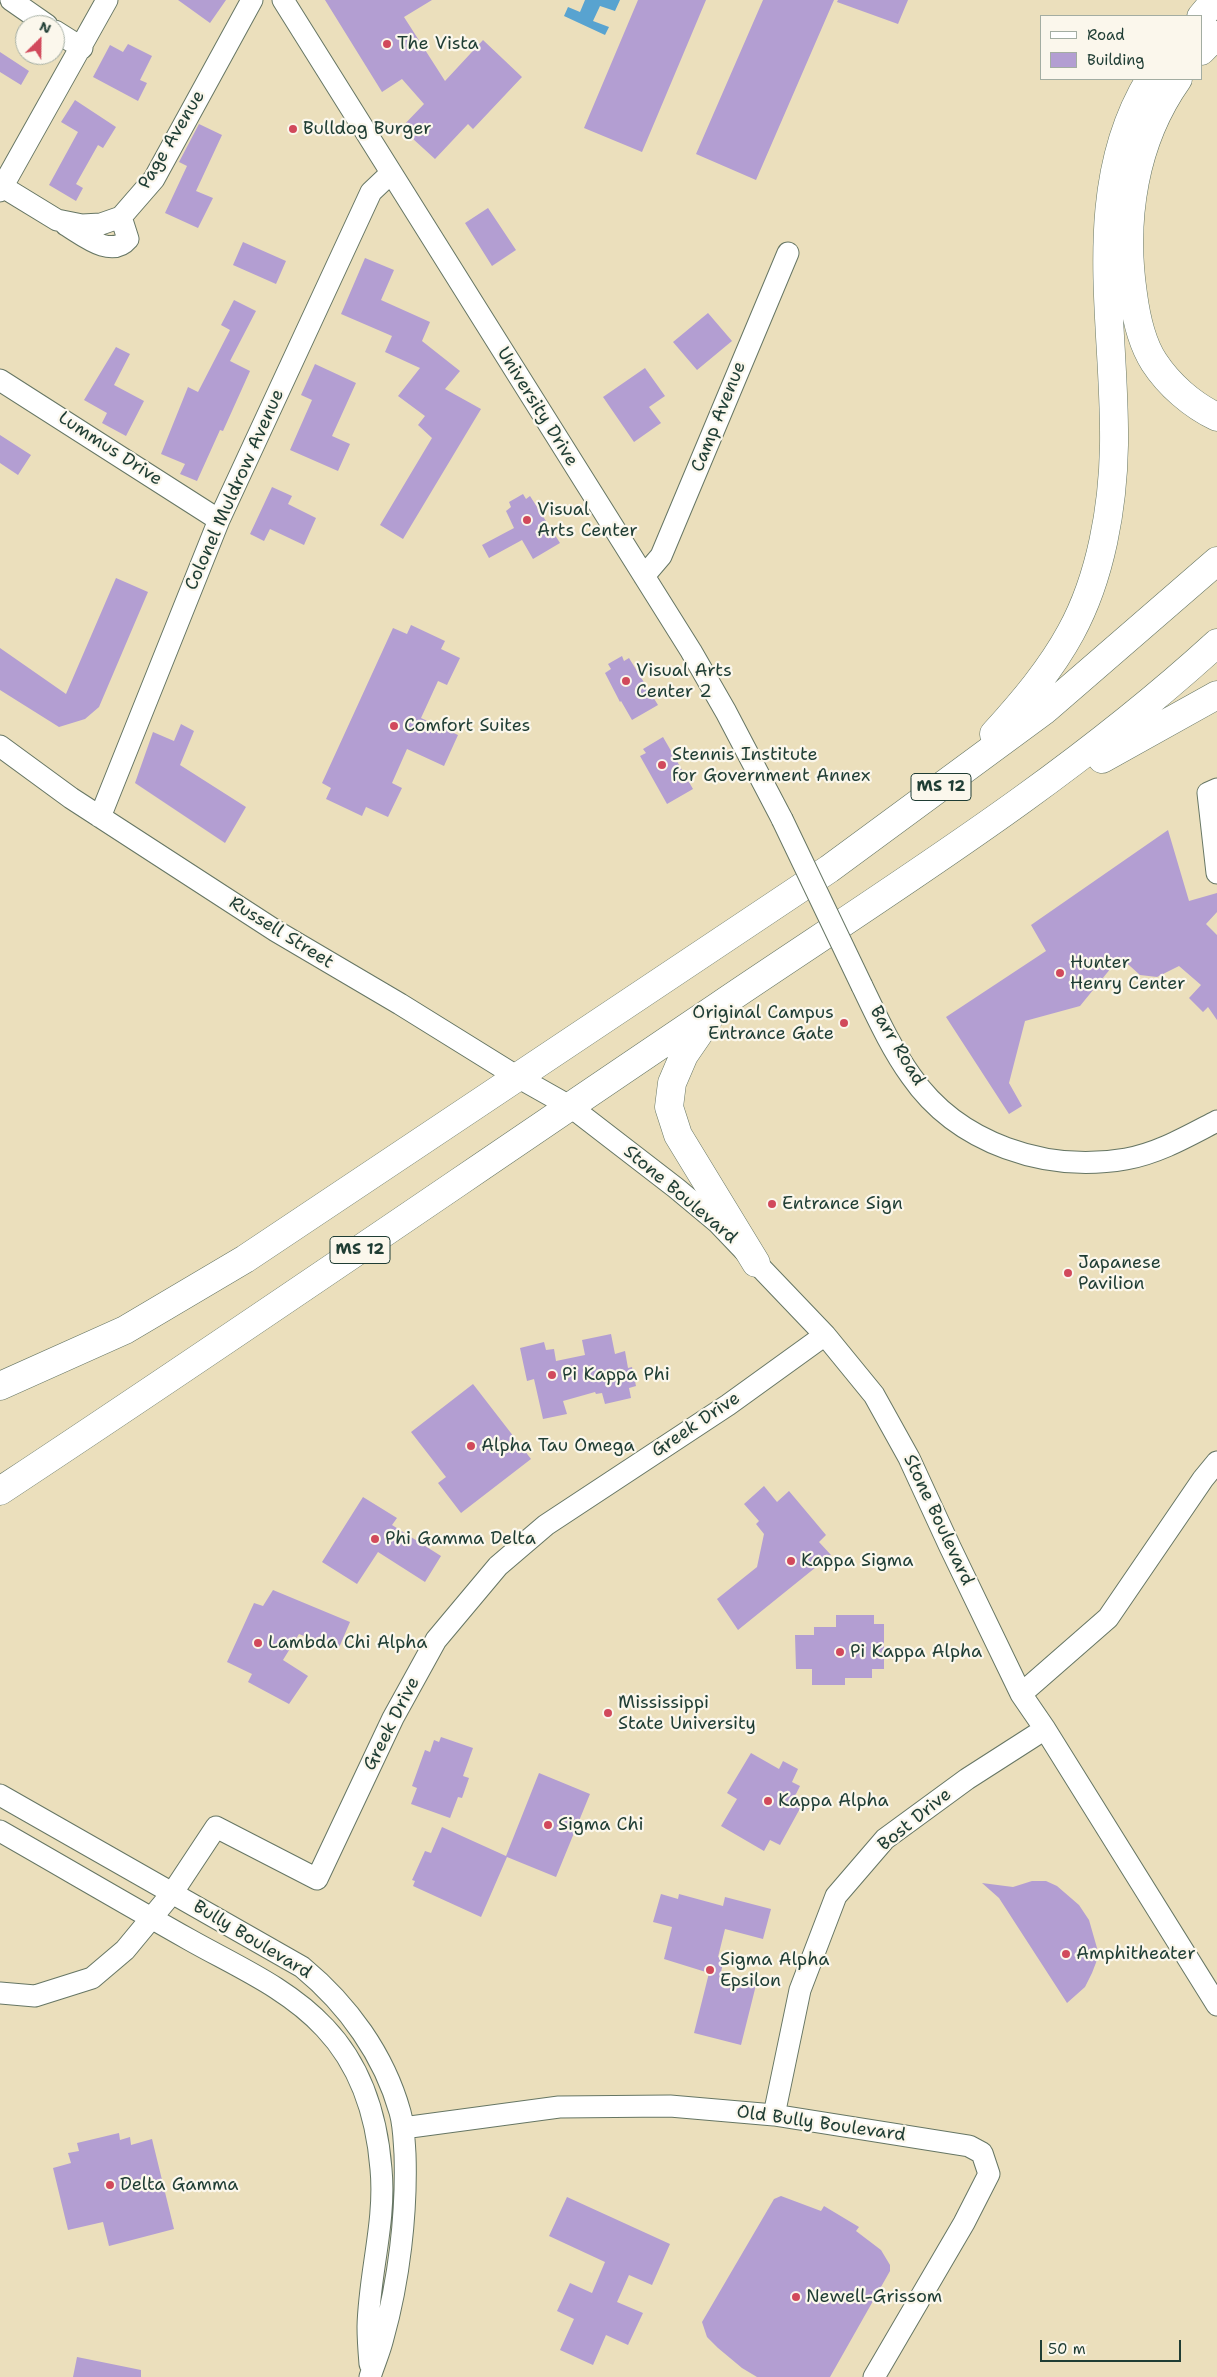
<!DOCTYPE html>
<html>
<head>
<meta charset="utf-8">
<style>
  body { margin:0 }
  #map { position:relative; width:1217px; height:2377px; overflow:hidden; background:#ebdfbc; font-family:"Shantell Sans",sans-serif }
  canvas { display:block }
  .legend { position:absolute; left:1040px; top:15px; width:162px; height:65px; box-sizing:border-box; background:#fbf7ec; border:1px solid #a3ada2; margin:0; padding:6px 9px; list-style:none; font-size:15px; color:#1f3d34 }
  .legend li { display:flex; align-items:center; gap:10px; height:25px }
  .legend b { width:25px; border:1px solid #a3ada2 }
  .north { position:absolute; left:15px; top:15px; width:50px; height:50px; box-sizing:border-box; background:#fbf7ec; border:1px solid #a3ada2; border-radius:50%; rotate:23deg; font-size:14px; font-weight:700; line-height:20px; text-align:center; color:#1f3d34 }
  .north::after { content:''; display:block; margin:auto; width:18px; height:22px; background:#d1495b; clip-path:polygon(50% 0,100% 100%,50% 72%,0 100%) }
  .scale { position:absolute; left:1040px; top:2340px; width:141px; height:22px; box-sizing:border-box; border:2px solid #1f3d34; border-top:0; padding-left:6px; font-size:15px; line-height:18px; white-space:nowrap; color:#1f3d34; -webkit-text-stroke:4px #fbf7ec; paint-order:stroke }
</style>
</head>
<body>
<div id="map">
<canvas width="1217" height="2377"></canvas>
<ul class="legend">
<li><b style="height:6px;background:#fff"></b>Road</li>
<li><b style="height:14px;background:#b39ed2"></b>Building</li>
</ul>
<div class="north">N</div>
<div class="scale">50 m</div>
</div>
<script>
const c = document.querySelector('canvas').getContext('2d');
c.lineJoin = 'round';
function fill(path, color) { c.fillStyle = color; c.fill(path, 'evenodd'); }
function stroke(path, color, width, dash) { c.strokeStyle = color; c.lineWidth = width; c.lineCap = dash ? 'butt' : 'round'; c.setLineDash(dash || []); c.stroke(path); }
function write(font, color, halo, rows, align = 'center') {
  c.font = font + ' "Shantell Sans",sans-serif'; c.lineWidth = 4.5; c.setLineDash([]); c.textBaseline = 'middle'; c.strokeStyle = halo; c.fillStyle = color; for (const [text, x, y, turn = 0] of rows) {
    c.save(); c.translate(x, y); c.rotate((+turn || 0) * Math.PI / 180); c.textAlign = isNaN(turn) ? turn : align; if (halo) c.strokeText(text, 0, 0); c.fillText(text, 0, 0); c.restore();
  }
}
fill(new Path2D(`
  M 585,0 L 620,0 L 615,11 L 600,6 L 593,21 L 609,27 L 605,35 L 564,16 L 568,7 L 580,12 Z`), '#58a3d0');
fill(new Path2D(`
  M 178,0 L 226,0 L 210,23 Z
  M 325,0 L 432,0 L 404,17 L 445,81 L 483,40 L 522,77 L 473,129 L 468,124 L 435,159 L 401,128 L 424,104 L 402,79 L 382,92 Z
  M 638,0 L 706,0 L 642,152 L 584,128 Z
  M 763,0 L 834,0 L 756,180 L 696,154 Z
  M 838,0 L 908,0 L 898,24 L 837,2 Z
  M 128,44 L 152,56 L 140,80 L 147,83 L 138,101 L 93,77 L 110,45 L 123,52 Z
  M 0,52 L 29,71 L 21,85 L 0,72 Z
  M 75,100 L 116,127 L 103,148 L 98,145 L 76,184 L 83,188 L 76,201 L 49,185 L 78,132 L 61,122 Z
  M 199,124 L 222,135 L 196,191 L 213,198 L 198,228 L 165,213 L 187,166 L 179,162 Z
  M 488,208 L 516,250 L 492,266 L 465,223 Z
  M 243,242 L 286,261 L 276,284 L 233,265 Z
  M 365,258 L 394,270 L 381,300 L 430,322 L 422,341 L 460,371 L 445,389 L 481,409 L 403,539 L 380,525 L 432,438 L 418,425 L 425,416 L 398,396 L 420,368 L 385,352 L 392,336 L 341,314 Z
  M 234,300 L 256,311 L 230,361 L 250,371 L 223,431 L 220,430 L 197,481 L 180,474 L 185,464 L 161,454 L 188,387 L 198,392 L 230,330 L 221,325 Z
  M 708,313 L 732,341 L 697,370 L 673,342 Z
  M 116,347 L 130,354 L 114,385 L 144,401 L 126,436 L 102,423 L 107,413 L 84,400 Z
  M 315,364 L 356,383 L 332,436 L 350,444 L 338,471 L 290,450 L 312,400 L 301,395 Z
  M 645,368 L 665,396 L 649,407 L 661,423 L 634,442 L 603,397 Z
  M 0,435 L 31,455 L 18,475 L 0,463 Z
  M 272,487 L 292,496 L 288,504 L 316,518 L 304,545 L 270,529 L 264,541 L 250,534 Z
  M 523,494 L 526,499 L 530,496 L 560,543 L 533,559 L 522,540 L 489,558 L 482,545 L 514,528 L 506,511 L 511,507 L 509,502 Z
  M 116,578 L 148,592 L 99,707 L 85,719 L 59,727 L 0,690 L 0,648 L 66,694 Z
  M 411,625 L 445,641 L 441,649 L 460,658 L 447,685 L 438,681 L 421,718 L 458,735 L 444,766 L 407,749 L 392,783 L 402,788 L 388,817 L 366,807 L 362,816 L 326,799 L 331,788 L 322,783 L 393,628 L 407,634 Z
  M 622,656 L 624,661 L 629,658 L 658,705 L 632,720 L 621,701 L 620,702 L 605,673 L 611,669 L 608,664 Z
  M 181,724 L 194,731 L 180,765 L 246,807 L 225,843 L 135,783 L 153,732 L 174,741 Z
  M 663,737 L 693,789 L 667,804 L 640,756 L 646,753 L 643,749 Z
  M 1168,830 L 1189,901 L 1217,893 L 1217,912 L 1206,924 L 1217,935 L 1217,1020 L 1208,1007 L 1203,1012 L 1189,998 L 1201,985 L 1179,966 L 1157,977 L 1140,975 L 1120,957 L 1080,1006 L 1025,1021 L 1009,1083 L 1022,1106 L 1009,1114 L 946,1017 L 1046,951 L 1031,925 Z
  M 611,1334 L 615,1354 L 625,1351 L 628,1368 L 632,1367 L 636,1386 L 629,1388 L 631,1398 L 605,1404 L 602,1393 L 596,1394 L 595,1392 L 563,1401 L 567,1414 L 543,1419 L 534,1379 L 527,1381 L 520,1348 L 544,1342 L 546,1350 L 554,1349 L 556,1361 L 585,1355 L 582,1340 Z
  M 473,1384 L 531,1459 L 461,1513 L 438,1483 L 446,1477 L 411,1432 Z
  M 764,1486 L 777,1502 L 789,1491 L 826,1535 L 819,1542 L 831,1555 L 738,1630 L 717,1599 L 757,1567 L 764,1534 L 756,1524 L 759,1521 L 744,1504 Z
  M 363,1497 L 397,1518 L 392,1525 L 441,1556 L 425,1582 L 378,1552 L 357,1584 L 322,1562 Z
  M 273,1590 L 350,1622 L 338,1650 L 299,1634 L 283,1660 L 308,1676 L 289,1704 L 248,1682 L 252,1674 L 227,1662 L 254,1603 L 263,1606 Z
  M 836,1615 L 874,1615 L 874,1624 L 884,1624 L 884,1669 L 872,1669 L 872,1678 L 845,1678 L 845,1685 L 812,1685 L 812,1669 L 796,1669 L 795,1635 L 814,1635 L 814,1627 L 836,1627 Z
  M 441,1737 L 473,1748 L 463,1776 L 469,1778 L 462,1798 L 458,1797 L 450,1818 L 411,1804 L 417,1788 L 412,1786 L 425,1750 L 430,1752 L 434,1740 L 439,1742 Z
  M 751,1753 L 779,1769 L 783,1761 L 798,1769 L 792,1782 L 800,1786 L 794,1798 L 803,1803 L 780,1845 L 770,1840 L 764,1851 L 721,1826 L 737,1799 L 727,1793 Z
  M 539,1773 L 590,1794 L 556,1877 L 507,1857 L 481,1917 L 413,1886 L 415,1881 L 412,1880 L 425,1851 L 431,1853 L 442,1827 L 506,1856 Z
  M 1032,1881 L 1046,1881 L 1057,1886 L 1079,1905 L 1089,1920 L 1097,1948 L 1097,1960 L 1092,1973 L 1085,1987 L 1067,2003 L 999,1898 L 982,1883 L 1013,1887 Z
  M 661,1894 L 678,1899 L 679,1894 L 723,1906 L 725,1897 L 771,1909 L 763,1939 L 725,1929 L 718,1957 L 724,1959 L 721,1972 L 757,1981 L 741,2045 L 694,2033 L 709,1973 L 664,1959 L 672,1927 L 653,1922 Z
  M 119,2133 L 120,2140 L 130,2137 L 131,2145 L 152,2139 L 174,2229 L 109,2246 L 103,2222 L 68,2230 L 53,2168 L 71,2163 L 68,2153 L 79,2151 L 77,2143 Z
  M 781,2196 L 821,2211 L 824,2206 L 859,2227 L 856,2231 L 881,2250 L 890,2265 L 890,2271 L 830,2377 L 757,2377 L 742,2368 L 718,2348 L 707,2337 L 702,2322 L 774,2199 Z
  M 567,2197 L 670,2244 L 652,2285 L 629,2275 L 617,2302 L 643,2313 L 628,2345 L 606,2335 L 593,2365 L 560,2350 L 574,2319 L 557,2311 L 570,2283 L 592,2293 L 605,2262 L 549,2236 Z
  M 77,2357 L 141,2370 L 141,2377 L 73,2377 Z`), '#b39ed2');
const minor = new Path2D(`
  M 11,0 L 47,25
  M 283,0 L 691,651 L 726,712 L 782,819
  M 55,31 L 82,48
  M 3,187 L 57,220 L 82,225 L 101,224 L 121,217 L 154,179 L 252,0
  M 0,191 L 107,0
  M 66,225 C 83,235 111,259 128,239 L 121,217
  M 0,380 L 219,520
  M 644,576 L 661,556 L 788,253
  M 0,746 L 71,798 L 276,931 L 400,1004 L 516,1076 L 571,1107 L 676,1188 L 718,1223 L 825,1335 L 874,1395 L 909,1458 L 950,1547 L 1021,1694 L 1045,1729 L 1217,2005
  M 1217,789 L 1208,793 L 1217,873
  M 100,817 L 219,520 L 371,192 L 390,174
  M 862,986 C 877,1017 891,1048 911,1076 C 958,1144 1047,1173 1126,1159 C 1159,1153 1188,1136 1217,1121
  M 1021,1694 L 1108,1618 L 1203,1479 L 1217,1462
  M 0,1795 L 302,1967 C 348,2005 384,2055 400,2112 C 404,2126 404,2140 405,2154 C 407,2213 399,2281 383,2338 C 380,2351 374,2364 370,2377
  M 0,1831 C 63,1867 126,1904 190,1940 C 236,1966 288,1988 325,2028 C 361,2066 377,2118 381,2169 C 386,2222 369,2274 368,2327 C 368,2339 369,2352 370,2364
  M 0,1993 L 35,1996 L 92,1978 L 125,1950 L 173,1892 L 216,1827 L 317,1879 L 393,1718 L 436,1640 L 498,1566 L 546,1525 L 728,1405 L 825,1335
  M 774,2115 L 800,1990 L 836,1896 L 885,1839 L 967,1779 L 1045,1729
  M 403,2128 L 559,2107 L 670,2106 L 774,2115 L 969,2146 L 982,2153 L 989,2174 L 964,2223 L 874,2377`);
const major = new Path2D(`
  M 1201,17 L 1215,0
  M 1201,51 L 1217,35
  M 1178,79 C 1134,141 1122,219 1133,294 C 1136,317 1141,342 1154,362 C 1169,385 1192,405 1217,417
  M 994,734 C 1023,702 1051,669 1071,632 C 1101,577 1113,507 1114,445 C 1116,323 1082,190 1150,79
  M 1102,759 L 1217,695
  M 708,1020 L 684,1055 L 672,1083 L 669,1107 L 678,1135 L 756,1263
  M 0,1386 L 125,1330 L 245,1259 L 829,869 L 1045,710 L 1217,561
  M 0,1491 C 241,1332 478,1168 717,1007 C 888,891 1064,783 1217,643`);
stroke(minor, '#667664', 23);
stroke(major, '#667664', 29);
stroke(minor, '#fff', 21);
stroke(major, '#fff', 28);
const minorBridge = new Path2D(`
  M 782,819 L 862,986`);
stroke(minorBridge, '#667664', 23, []);
stroke(minorBridge, '#fff', 21);
for (const [x, y, r, color] of [
  [387,44,5,"#d1495b"],
  [293,129,5,"#d1495b"],
  [527,520,5,"#d1495b"],
  [626,681,5,"#d1495b"],
  [394,726,5,"#d1495b"],
  [662,765,5,"#d1495b"],
  [1060,973,5,"#d1495b"],
  [844,1023,5,"#d1495b"],
  [772,1204,5,"#d1495b"],
  [1068,1273,5,"#d1495b"],
  [552,1375,5,"#d1495b"],
  [471,1446,5,"#d1495b"],
  [375,1539,5,"#d1495b"],
  [791,1561,5,"#d1495b"],
  [258,1643,5,"#d1495b"],
  [840,1652,5,"#d1495b"],
  [608,1713,5,"#d1495b"],
  [768,1801,5,"#d1495b"],
  [548,1825,5,"#d1495b"],
  [1066,1954,5,"#d1495b"],
  [710,1970,5,"#d1495b"],
  [110,2185,5,"#d1495b"],
  [796,2297,5,"#d1495b"]
]) { const dot = new Path2D(); dot.arc(x, y, r, 0, 2 * Math.PI); c.fillStyle = color; c.fill(dot); stroke(dot, '#fbf7ec', 2); }
for (const [x, y, w] of [
  [941,787,60],
  [360,1250,60]
]) { const box = new Path2D(); box.roundRect(x - w / 2, y - 13.5, w, 27, 4); c.fillStyle = '#fbf7ec'; c.fill(box); stroke(box, '#1f3d34', 1); }
write('bold 16px', '#1f3d34', null, [
  ["MS 12",941,787],
  ["MS 12",360,1250]
]);
write('18px', '#1f3d34', '#fbf7ec', [
  ["The Vista",397,44],
  ["Bulldog Burger",303,129],
  ["Visual",537,510],
  ["Arts Center",537,531],
  ["Visual Arts",636,671],
  ["Center 2",636,692],
  ["Comfort Suites",404,726],
  ["Stennis Institute",672,755],
  ["for Government Annex",672,776],
  ["Hunter",1070,963],
  ["Henry Center",1070,984],
  ["Original Campus",834,1013,"right"],
  ["Entrance Gate",834,1034,"right"],
  ["Entrance Sign",782,1204],
  ["Japanese",1078,1263],
  ["Pavilion",1078,1284],
  ["Pi Kappa Phi",562,1375],
  ["Alpha Tau Omega",481,1446],
  ["Phi Gamma Delta",385,1539],
  ["Kappa Sigma",801,1561],
  ["Lambda Chi Alpha",268,1643],
  ["Pi Kappa Alpha",850,1652],
  ["Mississippi",618,1703],
  ["State University",618,1724],
  ["Kappa Alpha",778,1801],
  ["Sigma Chi",558,1825],
  ["Amphitheater",1076,1954],
  ["Sigma Alpha",720,1960],
  ["Epsilon",720,1981],
  ["Delta Gamma",120,2185],
  ["Newell-Grissom",806,2297]
], 'left');
write('18px', '#1f3d34', '#fbf7ec', [
  ["Page Avenue",172,140,-59],
  ["University Drive",537,407,58],
  ["Camp Avenue",719,417,-68],
  ["Lummus Drive",110,449,33],
  ["Colonel Muldrow Avenue",235,490,-66],
  ["Russell Street",281,933,32],
  ["Barr Road",897,1046,59],
  ["Stone Boulevard",680,1195,40],
  ["Greek Drive",696,1425,-34],
  ["Stone Boulevard",938,1520,65],
  ["Greek Drive",392,1724,-63],
  ["Bost Drive",915,1820,-39],
  ["Bully Boulevard",252,1940,31],
  ["Old Bully Boulevard",821,2124,8]
]);
</script>
</body>
</html>
